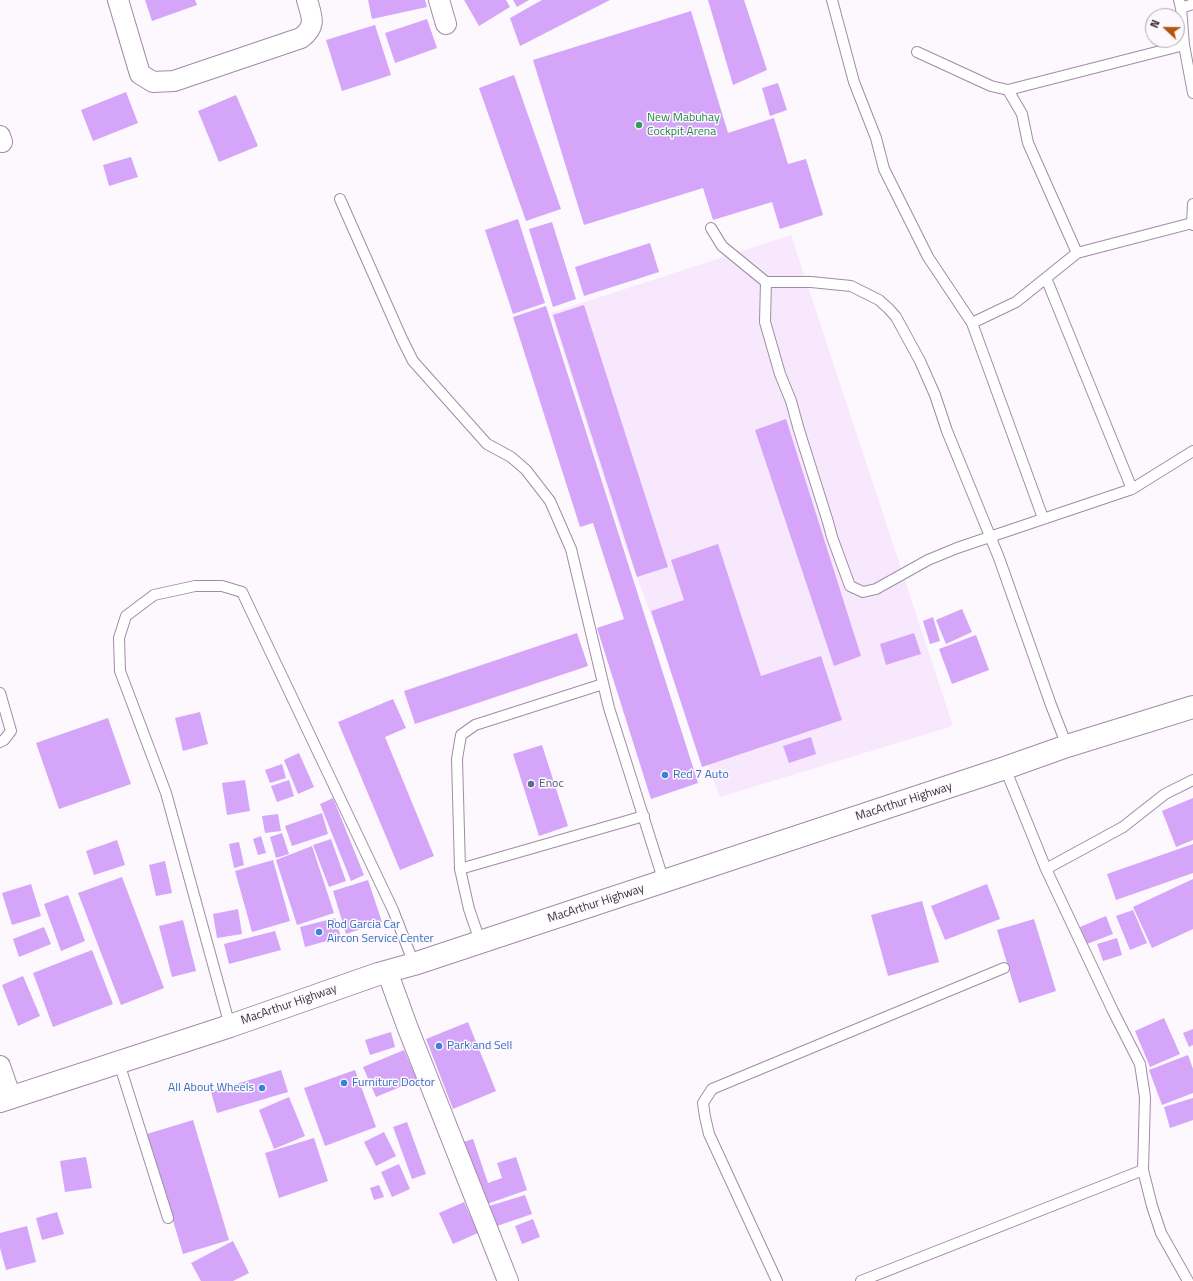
<!DOCTYPE html>
<html>
<head>
<meta charset="utf-8">
<style>
  body { margin:0 }
  #map { position:relative; width:1193px; height:1281px; overflow:hidden; background:#fcf8fd; font-family:"Titillium Web",sans-serif }
  canvas { display:block }
  .north { position:absolute; left:1145px; top:8px; width:40px; height:40px; box-sizing:border-box; background:#fcf8fd; border:1px solid #ada7af; border-radius:50%; rotate:292deg; font-size:11px; font-weight:700; line-height:16px; text-align:center; color:#362e39 }
  .north::after { content:''; display:block; margin:auto; width:14px; height:18px; background:#b3530d; clip-path:polygon(50% 0,100% 100%,50% 72%,0 100%) }
</style>
</head>
<body>
<div id="map">
<canvas width="1193" height="1281"></canvas>
<div class="north">N</div>
</div>
<script>
const c = document.querySelector('canvas').getContext('2d');
c.lineJoin = 'round';
function fill(path, color) { c.fillStyle = color; c.fill(path, 'evenodd'); }
function stroke(path, color, width, dash) { c.strokeStyle = color; c.lineWidth = width; c.lineCap = dash ? 'butt' : 'round'; c.setLineDash(dash || []); c.stroke(path); }
function write(font, color, halo, rows, align = 'center') {
  c.font = font + ' "Titillium Web",sans-serif'; c.lineWidth = 3; c.setLineDash([]); c.textBaseline = 'middle'; c.strokeStyle = halo; c.fillStyle = color; for (const [text, x, y, turn = 0] of rows) {
    c.save(); c.translate(x, y); c.rotate((+turn || 0) * Math.PI / 180); c.textAlign = isNaN(turn) ? turn : align; if (halo) c.strokeText(text, 0, 0); c.fillText(text, 0, 0); c.restore();
  }
}
fill(new Path2D(`
  M 791,235 L 953,726 L 720,797 L 625,546 L 551,313 Z`), '#f8e8fd');
fill(new Path2D(`
  M 145,0 L 195,0 L 197,5 L 152,21 Z
  M 368,0 L 425,0 L 427,7 L 372,19 Z
  M 464,0 L 506,0 L 510,7 L 479,26 Z
  M 513,0 L 529,0 L 517,7 Z
  M 542,0 L 610,0 L 520,46 L 510,18 Z
  M 708,0 L 744,0 L 767,70 L 733,85 Z
  M 691,11 L 728,133 L 774,118 L 788,164 L 806,159 L 823,215 L 780,229 L 772,202 L 713,220 L 703,188 L 584,225 L 533,60 Z
  M 427,19 L 437,48 L 395,63 L 385,33 Z
  M 375,25 L 391,75 L 342,91 L 326,40 Z
  M 514,75 L 561,209 L 526,221 L 479,88 Z
  M 778,83 L 787,110 L 770,116 L 762,88 Z
  M 126,92 L 138,123 L 93,141 L 81,110 Z
  M 236,95 L 258,146 L 219,162 L 198,111 Z
  M 131,157 L 138,177 L 109,186 L 103,165 Z
  M 518,219 L 545,303 L 513,314 L 485,230 Z
  M 552,222 L 576,299 L 553,307 L 529,229 Z
  M 650,243 L 659,272 L 584,296 L 575,267 Z
  M 584,305 L 668,567 L 637,577 L 553,315 Z
  M 546,306 L 698,783 L 651,799 L 597,628 L 624,619 L 593,523 L 580,527 L 513,317 Z
  M 786,419 L 861,656 L 834,666 L 755,430 Z
  M 718,544 L 761,676 L 821,656 L 842,720 L 702,767 L 651,611 L 684,600 L 671,560 Z
  M 962,609 L 972,632 L 946,644 L 936,620 Z
  M 933,617 L 940,641 L 930,644 L 923,621 Z
  M 577,633 L 588,666 L 415,724 L 404,691 Z
  M 914,633 L 921,654 L 886,665 L 880,644 Z
  M 976,635 L 989,670 L 952,684 L 939,649 Z
  M 393,699 L 406,728 L 385,737 L 434,856 L 400,870 L 338,722 Z
  M 200,712 L 208,744 L 183,751 L 175,718 Z
  M 108,718 L 131,784 L 59,809 L 36,743 Z
  M 811,737 L 816,754 L 789,763 L 783,746 Z
  M 542,745 L 568,826 L 539,836 L 513,754 Z
  M 299,753 L 314,787 L 298,794 L 284,760 Z
  M 282,764 L 286,778 L 270,783 L 265,770 Z
  M 245,780 L 250,811 L 227,815 L 222,783 Z
  M 289,780 L 294,796 L 277,802 L 271,786 Z
  M 333,798 L 364,875 L 351,881 L 320,804 Z
  M 1193,798 L 1193,840 L 1176,847 L 1162,811 Z
  M 322,813 L 328,834 L 292,846 L 285,826 Z
  M 278,814 L 281,831 L 265,833 L 262,816 Z
  M 282,833 L 289,854 L 276,858 L 270,837 Z
  M 261,836 L 266,853 L 258,855 L 253,839 Z
  M 331,839 L 346,881 L 329,887 L 313,845 Z
  M 117,840 L 125,865 L 94,875 L 86,851 Z
  M 239,842 L 244,865 L 234,868 L 229,844 Z
  M 1193,844 L 1193,873 L 1116,900 L 1107,874 Z
  M 312,846 L 334,913 L 297,925 L 276,860 Z
  M 273,860 L 290,921 L 252,932 L 235,871 Z
  M 165,861 L 172,893 L 156,896 L 149,865 Z
  M 122,877 L 164,988 L 121,1005 L 78,893 Z
  M 1193,879 L 1193,929 L 1152,948 L 1133,907 Z
  M 368,880 L 382,922 L 346,934 L 333,891 Z
  M 31,884 L 41,916 L 12,925 L 2,893 Z
  M 987,884 L 1000,919 L 945,940 L 931,906 Z
  M 68,895 L 85,941 L 61,951 L 44,904 Z
  M 922,901 L 939,962 L 888,976 L 871,915 Z
  M 238,909 L 242,934 L 217,938 L 213,914 Z
  M 1133,910 L 1147,943 L 1130,950 L 1116,916 Z
  M 1106,916 L 1113,934 L 1087,944 L 1080,927 Z
  M 335,918 L 341,937 L 305,947 L 300,927 Z
  M 1034,919 L 1056,991 L 1019,1003 L 997,930 Z
  M 183,920 L 196,971 L 172,977 L 159,926 Z
  M 44,927 L 51,944 L 19,957 L 13,939 Z
  M 275,931 L 281,950 L 229,964 L 224,944 Z
  M 1117,938 L 1122,955 L 1103,961 L 1097,944 Z
  M 92,950 L 113,1004 L 53,1027 L 33,973 Z
  M 23,976 L 40,1016 L 18,1026 L 2,985 Z
  M 1164,1018 L 1180,1054 L 1150,1067 L 1135,1031 Z
  M 468,1022 L 496,1091 L 453,1109 L 426,1039 Z
  M 1193,1029 L 1193,1045 L 1189,1047 L 1183,1033 Z
  M 391,1032 L 395,1047 L 370,1055 L 365,1040 Z
  M 404,1050 L 417,1080 L 376,1097 L 363,1067 Z
  M 1188,1055 L 1193,1069 L 1193,1093 L 1162,1105 L 1149,1070 Z
  M 281,1070 L 288,1092 L 217,1113 L 211,1092 Z
  M 355,1070 L 376,1127 L 325,1146 L 304,1088 Z
  M 289,1097 L 305,1136 L 274,1149 L 259,1110 Z
  M 1193,1098 L 1193,1120 L 1170,1128 L 1164,1107 Z
  M 193,1120 L 229,1240 L 183,1254 L 147,1134 Z
  M 407,1122 L 426,1174 L 412,1179 L 393,1127 Z
  M 384,1132 L 396,1156 L 376,1166 L 364,1142 Z
  M 314,1138 L 328,1181 L 279,1198 L 265,1153 Z
  M 473,1139 L 488,1183 L 502,1178 L 497,1163 L 516,1157 L 527,1190 L 481,1206 L 460,1143 Z
  M 86,1157 L 92,1188 L 65,1192 L 60,1161 Z
  M 399,1164 L 410,1189 L 392,1197 L 381,1172 Z
  M 379,1185 L 384,1197 L 374,1200 L 370,1188 Z
  M 525,1195 L 532,1214 L 491,1228 L 486,1207 Z
  M 464,1202 L 478,1233 L 453,1244 L 439,1213 Z
  M 57,1212 L 64,1234 L 42,1240 L 36,1218 Z
  M 533,1219 L 540,1237 L 522,1244 L 515,1226 Z
  M 27,1226 L 36,1262 L 6,1270 L 0,1248 L 0,1233 Z
  M 233,1241 L 249,1273 L 233,1281 L 201,1281 L 191,1263 Z`), '#d4a5f9');
const service = new Path2D(`
  M 832,0 L 854,82 L 876,138 L 884,169 L 928,257 L 972,323 L 1043,518
  M 1179,0 L 1181,8 L 1184,45 L 1193,93
  M 1181,8 L 1193,4
  M 917,52 L 991,86 L 1008,90 L 1022,114 L 1028,143 L 1077,253
  M 1008,90 L 1184,45
  M 340,199 L 402,339 L 413,361 L 487,444 L 511,457 L 526,470 L 550,501 L 571,549 L 609,708 L 664,882
  M 1193,204 L 1192,223 L 1193,225
  M 711,228 L 722,246 L 766,282 L 811,282 L 851,286 L 879,300 L 889,309 L 896,317 L 920,361 L 935,395 L 947,431 L 999,558 L 1051,705 L 1067,746
  M 1046,278 L 1132,489
  M 766,282 L 765,322 L 780,374 L 791,401 L 799,430 L 828,522 L 832,537 L 850,586 L 863,592 L 876,589 L 928,560 L 957,548 L 1132,489 L 1193,451
  M 972,323 L 1016,302 L 1077,253 L 1192,223
  M 0,693 L 11,731 L 4,740 L 0,742
  M 1005,768 L 1046,869 L 1113,1011 L 1140,1064 L 1145,1097 L 1143,1170 L 1152,1206 L 1161,1233 L 1188,1281
  M 460,869 L 644,816
  M 1046,869 L 1123,827 L 1165,794 L 1193,780
  M 480,941 L 469,909 L 460,869 L 457,759 L 461,735 L 475,725 L 603,684
  M 230,1026 L 166,793 L 120,671 L 119,638 L 126,616 L 154,595 L 195,586 L 222,586 L 242,592 L 393,910 L 414,964
  M 119,1063 L 168,1218
  M 777,1281 L 709,1134 L 705,1117 L 703,1103 L 712,1089 L 1004,968
  M 861,1281 L 1143,1170`);
const minor = new Path2D(`
  M 118,0 L 140,74 L 153,82 L 174,81 L 301,38 C 317,26 312,17 307,0
  M 439,0 L 446,24
  M 0,136 L 2,142
  M 387,971 L 407,1026 L 508,1281
  M 0,1066 L 11,1098`);
const trunk = new Path2D(`
  M 0,1101 L 230,1026 L 378,974 L 414,964 L 1005,768 L 1067,746 L 1193,707`);
stroke(service, '#a08ca6', 12);
stroke(minor, '#a08ca6', 22);
stroke(trunk, '#a08ca6', 24);
stroke(service, '#fff', 10);
stroke(minor, '#fff', 20);
stroke(trunk, '#fff', 22);
for (const [x, y, r, color] of [
  [639,125,4,"#2e9e5b"],
  [665,775,4,"#3f7fe0"],
  [531,784,4,"#5c6f8a"],
  [319,932,4,"#3f7fe0"],
  [439,1046,4,"#3f7fe0"],
  [344,1083,4,"#3f7fe0"],
  [262,1088,4,"#3f7fe0"]
]) { const dot = new Path2D(); dot.arc(x, y, r, 0, 2 * Math.PI); c.fillStyle = color; c.fill(dot); stroke(dot, '#fcf8fd', 1.5); }
write('12px', '#27864d', '#fcf8fd', [
  ["New Mabuhay",647,118],
  ["Cockpit Arena",647,132]
], 'left');
write('12px', '#366cbe', '#fcf8fd', [
  ["Red 7 Auto",673,775],
  ["Rod Garcia Car",327,925],
  ["Aircon Service Center",327,939],
  ["Park and Sell",447,1046],
  ["Furniture Doctor",352,1083],
  ["All About Wheels",254,1088,"right"]
], 'left');
write('12px', '#4e5e75', '#fcf8fd', [
  ["Enoc",539,784]
], 'left');
write('12px', '#362e39', '#fcf8fd', [
  ["MacArthur Highway",904,802,-18],
  ["MacArthur Highway",596,904,-18],
  ["MacArthur Highway",289,1005,-19]
]);
</script>
</body>
</html>
